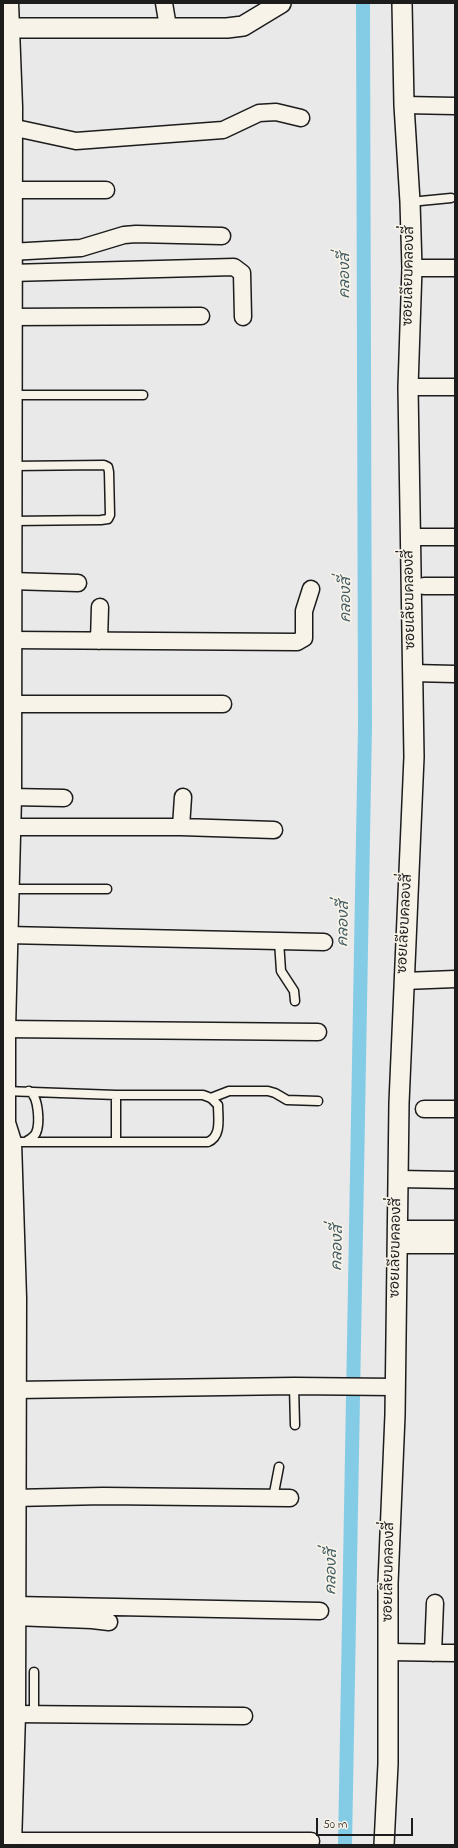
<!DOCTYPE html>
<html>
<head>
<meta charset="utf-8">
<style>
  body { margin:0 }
  #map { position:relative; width:458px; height:1848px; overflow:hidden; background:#eae9ea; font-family:"Indie Flower",sans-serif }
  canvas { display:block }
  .frame { position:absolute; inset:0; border:4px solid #1c1c1c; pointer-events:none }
  .scale { position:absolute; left:316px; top:1818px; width:97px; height:18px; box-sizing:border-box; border:2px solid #1c1c1c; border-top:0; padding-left:5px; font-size:12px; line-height:14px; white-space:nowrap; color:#1c1c1c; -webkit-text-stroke:3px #f7f3e8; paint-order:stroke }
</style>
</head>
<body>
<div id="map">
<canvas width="458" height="1848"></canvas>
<div class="frame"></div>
<div class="scale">50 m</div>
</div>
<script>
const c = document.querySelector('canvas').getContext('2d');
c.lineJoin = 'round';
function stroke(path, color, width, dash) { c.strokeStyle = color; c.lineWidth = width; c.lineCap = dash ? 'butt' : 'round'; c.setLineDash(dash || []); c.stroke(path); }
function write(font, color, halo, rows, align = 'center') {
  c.font = font + ' "Indie Flower","Playpen Sans Thai",sans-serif'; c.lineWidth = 3.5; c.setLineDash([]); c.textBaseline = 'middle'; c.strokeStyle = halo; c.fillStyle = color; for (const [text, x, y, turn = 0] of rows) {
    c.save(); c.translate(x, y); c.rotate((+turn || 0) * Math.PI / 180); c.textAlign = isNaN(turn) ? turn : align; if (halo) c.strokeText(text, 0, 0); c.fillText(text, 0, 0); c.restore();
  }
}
stroke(new Path2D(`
  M 345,1845 L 365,726 L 363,3`), '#84cce6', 14);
const service = new Path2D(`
  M 410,202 L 451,198
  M 11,395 L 143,395
  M 11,521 L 101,520 L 108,519 L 110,515 L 109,472 L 108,467 L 104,465 L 12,466
  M 8,889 L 107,889
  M 279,941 L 281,971 L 294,991 L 295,1001
  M 5,1091 L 116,1095 L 203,1095 L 211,1098 L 218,1105 C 218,1118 222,1136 208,1142 L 10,1142
  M 211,1098 L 229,1091 L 268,1091 L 275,1093 L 287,1100 L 318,1101
  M 27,1141 C 30,1139 34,1137 36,1133 C 40,1124 39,1096 29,1091
  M 116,1142 L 116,1095
  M 294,1386 L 295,1425
  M 273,1498 L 279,1467
  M 34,1714 L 34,1672`);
const minor = new Path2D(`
  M 164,3 L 168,27
  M 404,105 L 455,106
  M 11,127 L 76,141 L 223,130 L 259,113 L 276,112 L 301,118
  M 11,190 L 106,190
  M 10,252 L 81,248 L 124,235 L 136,234 L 222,236
  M 412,268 L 455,268
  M 10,273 L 234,267 L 242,273 L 243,317
  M 10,317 L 201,316
  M 408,387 L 455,387
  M 410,537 L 455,537
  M 10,581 L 78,583
  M 424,586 L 455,586
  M 10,640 L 297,642 L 304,638 L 304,611 L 311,589
  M 99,641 L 100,607
  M 413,673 L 455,674
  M 3,704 L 223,704
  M 10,797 L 64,798
  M 9,827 L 181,827 L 274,830
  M 181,827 L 183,797
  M 7,935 L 324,942
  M 404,981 L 455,979
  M 4,1029 L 318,1032
  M 424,1109 L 455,1109
  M 398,1179 L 455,1180
  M 397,1229 L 455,1229
  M 397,1245 L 455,1245
  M 15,1390 L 294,1386 L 395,1387
  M 14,1498 L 103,1496 L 290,1498
  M 14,1605 L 320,1611
  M 14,1617 L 92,1620 L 109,1622
  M 389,1652 L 455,1653
  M 433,1653 L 435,1603
  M 14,1714 L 244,1716
  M 10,1841 L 311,1841`);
const tertiary = new Path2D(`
  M 8,28 L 227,28 L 243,26 L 281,3
  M 384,1845 L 388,1764 L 388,1583 L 395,1415 L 399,1103 L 414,757 L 408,387 L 412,268 L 410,202 L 404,105 L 402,3`);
const secondary = new Path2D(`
  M 7,3 L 11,107 L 10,797 L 4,1029 L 4,1123 L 10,1142 L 15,1298 L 14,1714 L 10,1845`);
stroke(service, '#1c1c1c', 11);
stroke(minor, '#1c1c1c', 19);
stroke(tertiary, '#1c1c1c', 22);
stroke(secondary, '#1c1c1c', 25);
stroke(service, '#f7f3e8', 8);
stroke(minor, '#f7f3e8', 16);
stroke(tertiary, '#f7f3e8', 19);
stroke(secondary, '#f7f3e8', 22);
write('14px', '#1c1c1c', '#f7f3e8', [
  ["ซอยเลียบคลองสี่",410,276,-89],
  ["ซอยเลียบคลองสี่",411,600,-91],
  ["ซอยเลียบคลองสี่",406,924,-87],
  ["ซอยเลียบคลองสี่",397,1248,-89],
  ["ซอยเลียบคลองสี่",390,1572,-89]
]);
write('italic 15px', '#405a63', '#f7f3e8', [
  ["คลองสี่",347,276,-90],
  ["คลองสี่",348,600,-90],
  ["คลองสี่",345,924,-89],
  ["คลองสี่",339,1248,-89],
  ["คลองสี่",333,1572,-89]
]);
</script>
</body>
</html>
